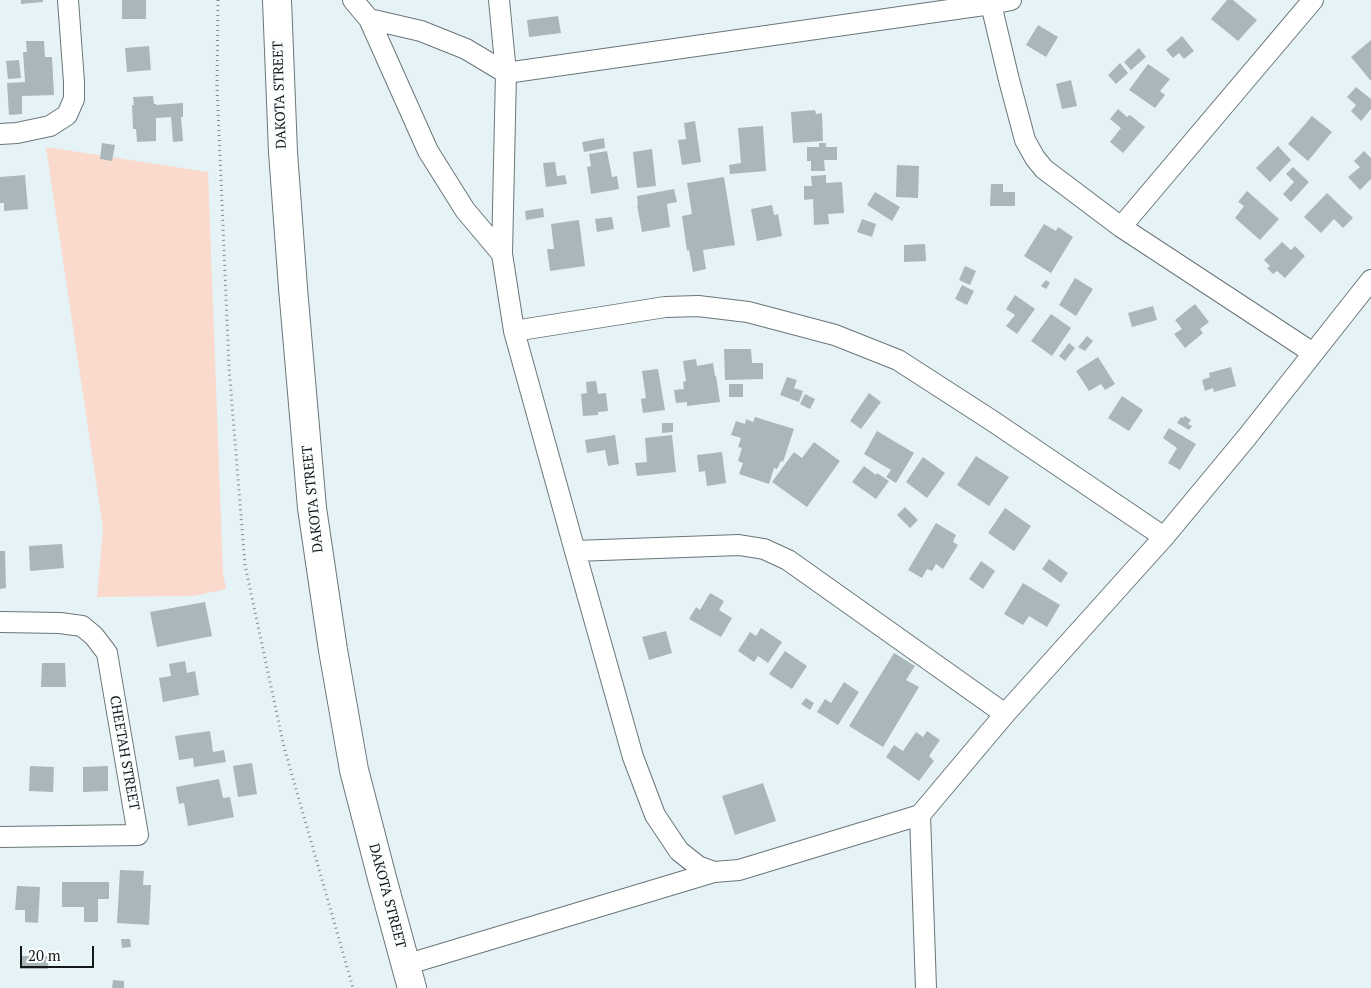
<!DOCTYPE html>
<html>
<head>
<meta charset="utf-8">
<style>
  body { margin:0 }
  #map { position:relative; width:1371px; height:988px; overflow:hidden; background:#e5f3f6; font-family:"PT Serif",serif }
  canvas { display:block }
  .scale { position:absolute; left:20px; top:946px; width:74px; height:22px; box-sizing:border-box; border:2px solid #131819; border-top:0; padding-left:6px; font-size:15px; line-height:18px; white-space:nowrap; color:#131819; -webkit-text-stroke:4px #fbfeff; paint-order:stroke }
</style>
</head>
<body>
<div id="map">
<canvas width="1371" height="988"></canvas>
<div class="scale">20 m</div>
</div>
<script>
const c = document.querySelector('canvas').getContext('2d');
c.lineJoin = 'round';
function fill(path, color) { c.fillStyle = color; c.fill(path, 'evenodd'); }
function stroke(path, color, width, dash) { c.strokeStyle = color; c.lineWidth = width; c.lineCap = dash ? 'butt' : 'round'; c.setLineDash(dash || []); c.stroke(path); }
function write(font, color, halo, rows, align = 'center') {
  c.font = font + ' "PT Serif",serif'; c.lineWidth = 5; c.setLineDash([]); c.textBaseline = 'middle'; c.strokeStyle = halo; c.fillStyle = color; for (const [text, x, y, turn = 0] of rows) {
    c.save(); c.translate(x, y); c.rotate((+turn || 0) * Math.PI / 180); c.textAlign = isNaN(turn) ? turn : align; if (halo) c.strokeText(text, 0, 0); c.fillText(text, 0, 0); c.restore();
  }
}
fill(new Path2D(`
  M 46,147 L 208,172 L 223,573 L 226,589 L 194,596 L 97,597 L 103,528 Z`), '#fadacd');
fill(new Path2D(`
  M 21,0 L 43,0 L 43,2 L 21,4 Z
  M 122,0 L 146,0 L 146,19 L 122,19 Z
  M 1227,0 L 1233,0 L 1257,20 L 1238,41 L 1211,19 Z
  M 558,16 L 561,33 L 529,37 L 527,20 Z
  M 1038,25 L 1058,37 L 1046,57 L 1026,45 Z
  M 1182,36 L 1194,51 L 1184,59 L 1179,53 L 1173,58 L 1166,50 Z
  M 1371,40 L 1371,81 L 1351,57 Z
  M 26,41 L 44,41 L 45,57 L 52,57 L 54,95 L 22,96 L 22,114 L 9,115 L 7,83 L 25,82 L 23,52 L 27,52 Z
  M 149,46 L 151,70 L 127,72 L 125,48 Z
  M 1139,48 L 1146,57 L 1131,70 L 1124,62 Z
  M 19,60 L 21,78 L 8,79 L 6,61 Z
  M 1120,63 L 1128,73 L 1116,84 L 1108,75 Z
  M 1148,64 L 1170,79 L 1160,91 L 1165,95 L 1155,108 L 1129,90 Z
  M 1071,80 L 1077,106 L 1062,109 L 1056,84 Z
  M 1356,87 L 1371,99 L 1371,109 L 1361,121 L 1351,111 L 1356,105 L 1347,97 Z
  M 153,96 L 154,104 L 156,104 L 156,105 L 183,103 L 183,117 L 181,117 L 183,141 L 173,142 L 171,117 L 156,118 L 156,141 L 137,142 L 136,129 L 133,129 L 132,105 L 134,105 L 133,97 Z
  M 1118,109 L 1127,117 L 1130,115 L 1145,127 L 1123,153 L 1110,142 L 1121,128 L 1110,119 Z
  M 815,110 L 816,114 L 822,113 L 823,141 L 793,143 L 791,112 Z
  M 1312,116 L 1332,132 L 1308,161 L 1288,144 Z
  M 695,121 L 701,162 L 682,165 L 678,140 L 686,139 L 684,123 Z
  M 763,126 L 766,171 L 730,174 L 729,165 L 741,163 L 738,128 Z
  M 604,138 L 605,148 L 584,152 L 582,142 Z
  M 102,143 L 115,145 L 112,161 L 100,159 Z
  M 819,143 L 826,143 L 826,147 L 837,147 L 837,160 L 824,160 L 825,171 L 811,171 L 811,161 L 807,161 L 807,147 L 819,147 Z
  M 1278,146 L 1291,160 L 1270,182 L 1256,168 Z
  M 652,149 L 656,186 L 637,188 L 633,152 Z
  M 607,151 L 612,177 L 617,176 L 619,189 L 591,194 L 587,167 L 591,166 L 589,154 Z
  M 1364,151 L 1371,158 L 1371,179 L 1360,190 L 1348,177 L 1360,167 L 1354,161 Z
  M 555,162 L 557,176 L 565,175 L 567,184 L 546,187 L 543,163 Z
  M 897,165 L 919,166 L 918,198 L 896,197 Z
  M 1293,167 L 1309,182 L 1291,202 L 1283,194 L 1294,182 L 1286,174 Z
  M 25,175 L 28,209 L 4,211 L 4,203 L 0,203 L 0,177 Z
  M 826,175 L 826,183 L 842,182 L 844,213 L 828,214 L 829,224 L 814,225 L 813,199 L 804,200 L 804,186 L 812,186 L 811,176 Z
  M 724,177 L 735,245 L 703,250 L 706,269 L 693,272 L 689,250 L 687,251 L 682,216 L 692,214 L 687,183 Z
  M 991,184 L 1003,184 L 1003,192 L 1015,192 L 1015,206 L 990,206 Z
  M 674,189 L 677,202 L 667,204 L 670,227 L 642,232 L 637,205 L 638,205 L 637,196 Z
  M 1247,191 L 1279,219 L 1260,240 L 1235,218 L 1244,206 L 1238,202 Z
  M 875,192 L 900,207 L 892,221 L 867,205 Z
  M 1327,193 L 1353,218 L 1343,228 L 1334,219 L 1321,233 L 1304,217 Z
  M 772,205 L 774,215 L 778,214 L 782,236 L 757,241 L 751,209 Z
  M 543,208 L 544,217 L 526,220 L 525,211 Z
  M 612,217 L 614,229 L 597,232 L 595,219 Z
  M 862,219 L 876,224 L 872,237 L 857,232 Z
  M 579,220 L 585,266 L 550,271 L 547,249 L 554,249 L 551,224 Z
  M 1044,224 L 1056,231 L 1058,227 L 1073,237 L 1051,273 L 1024,256 Z
  M 1282,242 L 1291,250 L 1295,246 L 1305,256 L 1285,278 L 1277,271 L 1273,274 L 1267,268 L 1270,266 L 1264,260 Z
  M 925,244 L 926,261 L 904,262 L 904,245 Z
  M 965,266 L 976,271 L 970,285 L 959,280 Z
  M 1075,278 L 1093,289 L 1076,316 L 1059,305 Z
  M 1046,280 L 1050,283 L 1046,289 L 1041,286 Z
  M 962,285 L 974,291 L 967,305 L 955,299 Z
  M 1015,295 L 1035,309 L 1017,334 L 1006,326 L 1015,315 L 1006,309 Z
  M 1195,304 L 1209,322 L 1200,329 L 1203,333 L 1185,348 L 1174,334 L 1182,329 L 1175,320 Z
  M 1153,306 L 1157,320 L 1132,327 L 1128,313 Z
  M 1051,314 L 1071,328 L 1052,356 L 1031,341 Z
  M 1087,336 L 1093,341 L 1085,351 L 1078,347 Z
  M 1069,343 L 1075,348 L 1065,361 L 1059,356 Z
  M 724,349 L 751,349 L 752,363 L 763,363 L 763,379 L 725,380 Z
  M 1098,357 L 1115,384 L 1105,390 L 1101,384 L 1089,391 L 1076,371 Z
  M 696,359 L 697,366 L 713,363 L 715,376 L 716,376 L 720,402 L 687,406 L 687,402 L 676,403 L 674,390 L 684,389 L 683,382 L 686,381 L 683,361 Z
  M 1231,367 L 1236,386 L 1214,392 L 1213,388 L 1205,391 L 1202,380 L 1210,377 L 1209,373 Z
  M 658,369 L 665,410 L 643,413 L 641,399 L 646,398 L 642,371 Z
  M 787,377 L 797,380 L 794,388 L 803,391 L 799,402 L 780,395 Z
  M 596,381 L 598,394 L 606,393 L 608,411 L 598,412 L 598,415 L 583,416 L 581,394 L 587,393 L 586,382 Z
  M 729,384 L 743,384 L 743,397 L 729,397 Z
  M 869,393 L 881,402 L 861,429 L 850,421 Z
  M 805,394 L 815,399 L 810,409 L 800,404 Z
  M 1122,396 L 1143,410 L 1129,431 L 1108,418 Z
  M 1185,416 L 1191,420 L 1188,424 L 1192,426 L 1189,430 L 1177,423 L 1181,417 L 1183,418 Z
  M 755,417 L 794,429 L 783,462 L 781,461 L 777,469 L 774,468 L 769,484 L 739,474 L 743,463 L 738,461 L 742,448 L 738,447 L 741,438 L 731,435 L 736,421 L 745,424 L 746,419 L 753,422 Z
  M 662,423 L 673,423 L 673,432 L 662,433 Z
  M 1169,428 L 1196,444 L 1180,470 L 1168,463 L 1177,448 L 1163,438 Z
  M 877,431 L 914,453 L 896,483 L 886,477 L 891,470 L 864,454 Z
  M 615,435 L 619,464 L 608,466 L 605,450 L 587,453 L 585,440 Z
  M 672,435 L 676,472 L 637,476 L 635,463 L 647,462 L 645,438 Z
  M 814,442 L 840,461 L 807,507 L 772,482 L 794,452 L 802,458 Z
  M 722,452 L 726,483 L 707,486 L 705,471 L 699,472 L 697,455 Z
  M 976,456 L 1009,477 L 989,506 L 957,485 Z
  M 923,457 L 945,473 L 927,498 L 906,482 Z
  M 864,466 L 876,475 L 877,473 L 889,481 L 876,499 L 852,482 Z
  M 905,507 L 918,520 L 910,528 L 897,515 Z
  M 1005,508 L 1031,526 L 1014,551 L 988,533 Z
  M 936,523 L 956,535 L 953,542 L 958,545 L 943,569 L 936,564 L 932,571 L 927,569 L 922,578 L 908,570 Z
  M 62,544 L 64,568 L 30,571 L 29,546 Z
  M 0,551 L 5,551 L 6,588 L 0,589 Z
  M 1049,559 L 1068,573 L 1061,583 L 1042,569 Z
  M 981,561 L 995,571 L 983,589 L 969,579 Z
  M 1023,583 L 1060,605 L 1047,627 L 1029,616 L 1023,625 L 1004,614 Z
  M 710,593 L 724,601 L 719,610 L 732,618 L 721,637 L 689,619 L 696,607 L 700,610 Z
  M 205,602 L 212,636 L 157,647 L 150,612 Z
  M 761,628 L 782,642 L 768,663 L 758,656 L 754,662 L 738,651 L 750,632 L 756,636 Z
  M 666,631 L 672,653 L 649,660 L 642,637 Z
  M 785,651 L 807,666 L 792,689 L 769,674 Z
  M 894,653 L 915,666 L 906,680 L 919,687 L 883,747 L 849,726 Z
  M 185,661 L 187,673 L 195,671 L 199,695 L 163,702 L 159,678 L 171,676 L 169,664 Z
  M 42,663 L 65,663 L 66,687 L 41,687 Z
  M 844,682 L 859,692 L 838,725 L 817,712 L 825,699 L 831,703 Z
  M 806,698 L 814,703 L 810,710 L 801,704 Z
  M 210,731 L 213,752 L 224,750 L 226,762 L 194,767 L 193,758 L 179,760 L 175,736 Z
  M 927,731 L 940,740 L 929,756 L 934,761 L 919,781 L 886,757 L 894,745 L 903,751 L 916,732 L 923,737 Z
  M 252,763 L 257,794 L 238,797 L 233,766 Z
  M 30,766 L 54,767 L 53,792 L 29,791 Z
  M 108,766 L 108,791 L 83,792 L 83,767 Z
  M 219,779 L 223,798 L 230,797 L 234,817 L 188,826 L 184,803 L 179,804 L 176,787 Z
  M 763,783 L 776,821 L 735,835 L 722,796 Z
  M 120,870 L 144,871 L 143,885 L 151,885 L 149,925 L 117,923 Z
  M 62,882 L 109,882 L 109,899 L 98,899 L 98,922 L 84,922 L 84,907 L 62,907 Z
  M 17,886 L 40,887 L 38,923 L 25,922 L 25,910 L 15,910 Z
  M 121,939 L 130,939 L 131,947 L 122,948 Z
  M 20,956 L 48,956 L 48,969 L 20,969 Z
  M 113,980 L 124,981 L 124,988 L 112,988 Z`), '#aab7ba');
const street = new Path2D(`
  M 353,0 L 369,19 L 428,151 L 465,210 L 502,254
  M 499,0 L 506,73 L 502,254 L 514,331 L 575,551 L 633,757 L 655,815 L 679,851 L 698,866 L 714,872 L 739,870 L 920,815 L 1005,714 L 1164,537 L 1247,437 L 1371,280
  M 990,0 L 1009,80 L 1025,140 L 1035,158 L 1044,169 L 1121,227 L 1313,353
  M 369,19 L 421,31 L 466,49 L 506,73 L 991,4 L 1011,0
  M 0,134 L 17,133 L 50,126 L 67,115 L 74,99 L 74,82 L 68,0
  M 1121,227 L 1313,0
  M 514,331 L 665,307 L 698,306 L 748,312 L 835,335 L 898,360 L 991,420 L 1164,537
  M 575,551 L 739,545 L 764,549 L 788,560 L 1005,714
  M 0,622 L 60,623 L 82,626 L 94,636 L 107,653 L 138,835 L 0,837
  M 920,815 L 926,988
  M 405,965 L 714,872`);
const secondary = new Path2D(`
  M 277,0 L 283,152 L 293,288 L 312,508 L 333,650 L 354,770 L 382,878 L 412,988`);
stroke(street, '#6a7679', 22);
stroke(secondary, '#6a7679', 30);
stroke(new Path2D(`
  M 218,0 L 217,86 L 229,367 L 245,565 L 284,747 L 353,988`), '#808a8c', 3, [1, 4]);
stroke(street, '#fff', 20);
stroke(secondary, '#fff', 28);
write('14px', '#131819', '#fbfeff', [
  ["DAKOTA STREET",280,95,-92],
  ["DAKOTA STREET",313,499,-96],
  ["CHEETAH STREET",124,753,80],
  ["DAKOTA STREET",387,896,75]
]);
</script>
</body>
</html>
